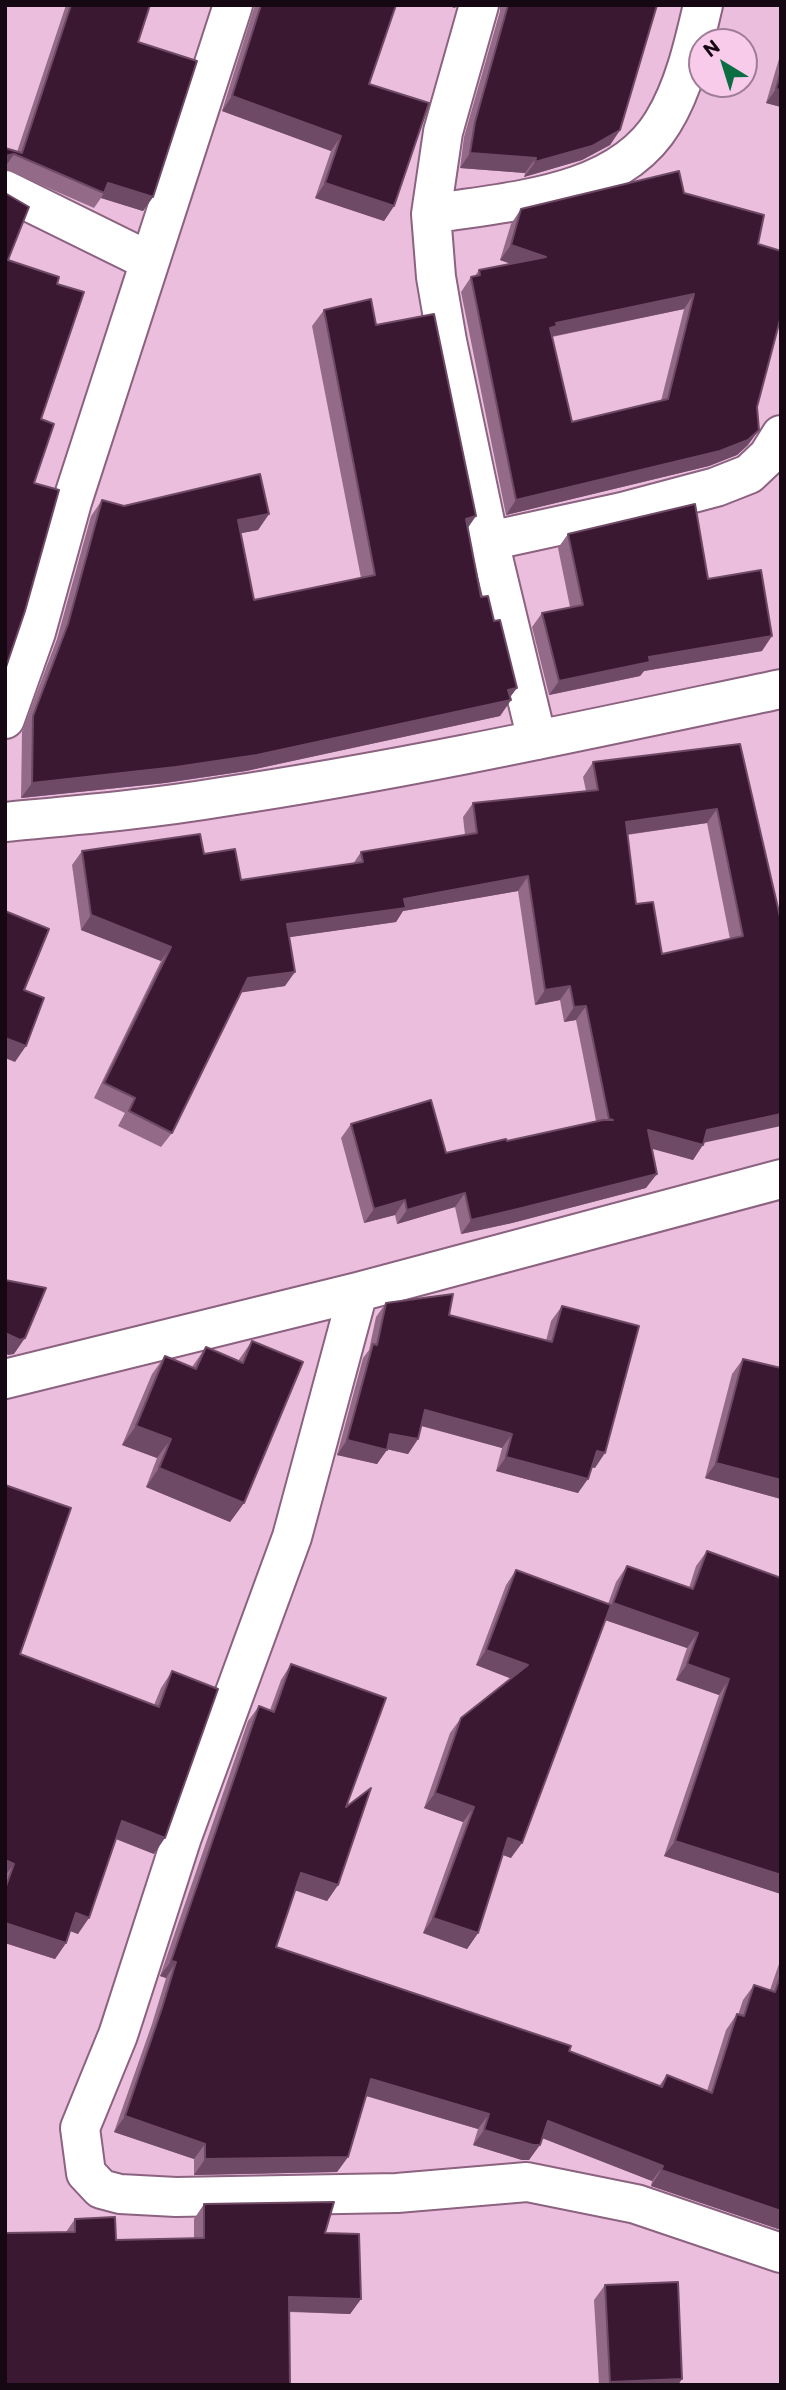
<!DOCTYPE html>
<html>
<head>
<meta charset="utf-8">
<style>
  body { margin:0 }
  #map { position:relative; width:786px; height:2390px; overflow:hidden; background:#ecbede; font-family:Commissioner,sans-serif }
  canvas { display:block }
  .frame { position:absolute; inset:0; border:7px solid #160813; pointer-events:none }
  .north { position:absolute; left:688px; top:28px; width:70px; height:70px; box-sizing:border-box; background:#f9cbeb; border:2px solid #9e7d95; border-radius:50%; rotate:322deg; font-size:19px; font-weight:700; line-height:28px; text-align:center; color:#160813 }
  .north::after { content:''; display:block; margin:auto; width:24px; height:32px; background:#0b6e43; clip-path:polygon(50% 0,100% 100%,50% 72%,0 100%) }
</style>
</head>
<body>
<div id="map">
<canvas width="786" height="2390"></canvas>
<div class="frame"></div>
<div class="north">N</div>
</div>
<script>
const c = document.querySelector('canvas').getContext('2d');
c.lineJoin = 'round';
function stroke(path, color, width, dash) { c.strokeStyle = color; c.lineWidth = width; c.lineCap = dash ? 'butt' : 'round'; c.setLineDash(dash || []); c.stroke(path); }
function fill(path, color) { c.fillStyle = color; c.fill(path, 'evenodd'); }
const minor = new Path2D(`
  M 479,5 L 443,132 L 431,214 L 436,277 L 447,341 L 489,541 L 537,740
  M 5,190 L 149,261
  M 431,214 C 508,201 618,197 663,122 C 684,88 694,44 703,5
  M 489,541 L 622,512 L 716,487 L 749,474 L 768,456 L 781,435
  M 5,719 L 36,632 L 72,502 L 233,5
  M 5,822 C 78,815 150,809 222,797 C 409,769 595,728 781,689
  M 358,1292 L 292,1537 L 182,1837 L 118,2035 L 80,2128 L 86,2173 L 101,2189 L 120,2194 L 176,2197 L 397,2193 L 527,2182 L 636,2204 L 781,2253
  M 5,1379 L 358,1292 L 781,1179`);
stroke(minor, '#8b627f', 42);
stroke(minor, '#fff', 38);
fill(new Path2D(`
  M 66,5 L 150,5 L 138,42 L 153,197 L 143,211 L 101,198 L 94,208 L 5,169 L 5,148 L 17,152 Z
  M 255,5 L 396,5 L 369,84 L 394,206 L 384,221 L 315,198 L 331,151 L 222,111 Z
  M 500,5 L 657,5 L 620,130 L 610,145 L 582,160 L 524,177 L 525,173 L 460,168 L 464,137 L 500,11 Z
  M 781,52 L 781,107 L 766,103 Z
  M 684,193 L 758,244 L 748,445 L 737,455 L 709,466 L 506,515 L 461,292 L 471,277 L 475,276 L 479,270 L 511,264 L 500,260 L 511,224 L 521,209 ZM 684,309 L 661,401 L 572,422 L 552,337 Z
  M 324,310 L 376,325 L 468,528 L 481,597 L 511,700 L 500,716 L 246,771 L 165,783 L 21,798 L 22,732 L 57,639 L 91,516 L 102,500 L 124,506 L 269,514 L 258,530 L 241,533 L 254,600 L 361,578 L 312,326 Z
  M 568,534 L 708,579 L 762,651 L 644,671 L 640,676 L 549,695 L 532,627 L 542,613 L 570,607 L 558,548 Z
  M 740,744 L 781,921 L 703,1143 L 693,1160 L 652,1148 L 646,1188 L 512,1223 L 461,1234 L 455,1207 L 397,1224 L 395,1215 L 364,1223 L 341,1138 L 351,1124 L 446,1153 L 507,1141 L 596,1121 L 576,1020 L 564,1022 L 560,1000 L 535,1005 L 518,891 L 403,911 L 396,922 L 289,937 L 285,986 L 241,992 L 172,1133 L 161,1147 L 118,1126 L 125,1113 L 94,1098 L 161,961 L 81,930 L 72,865 L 82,851 L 204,854 L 241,880 L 353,864 L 361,852 L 465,835 L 463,817 L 473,803 L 586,791 L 583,777 L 593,762 ZM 707,823 L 730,939 L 662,954 L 636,904 L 627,835 Z
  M 386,1303 L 449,1315 L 546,1341 L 551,1321 L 562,1306 L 595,1468 L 592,1467 L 578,1493 L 496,1471 L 502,1448 L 421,1426 L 418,1439 L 408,1454 L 387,1449 L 377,1464 L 337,1455 L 363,1358 L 369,1350 L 376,1317 Z
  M 252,1341 L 244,1503 L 230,1522 L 146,1487 L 157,1458 L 122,1445 L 152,1374 L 165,1356 L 192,1367 L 206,1347 L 238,1361 Z
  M 743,1359 L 781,1499 L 705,1478 L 732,1374 Z
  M 5,1485 L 20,1654 L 154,1705 L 161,1688 L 172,1671 L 154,1854 L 116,1839 L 78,1934 L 70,1931 L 66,1943 L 55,1959 L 5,1943 Z
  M 707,1551 L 781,1578 L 781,1894 L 664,1856 L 719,1695 L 676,1680 L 687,1648 L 605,1620 L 511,1858 L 503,1855 L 478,1933 L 467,1949 L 423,1933 L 463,1822 L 424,1808 L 450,1733 L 461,1718 L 511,1678 L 476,1665 L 506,1585 L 516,1570 L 608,1604 L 616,1582 L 627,1566 L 689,1588 L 696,1566 Z
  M 291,1664 L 346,1807 L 338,1885 L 327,1901 L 295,1890 L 276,1947 L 569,2051 L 659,2086 L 667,2075 L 707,2091 L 726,2030 L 737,2014 L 738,2015 L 743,2000 L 754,1985 L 770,1990 L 781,1958 L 781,2230 L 651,2186 L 652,2181 L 542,2138 L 529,2160 L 522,2160 L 473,2145 L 478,2129 L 366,2096 L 348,2157 L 337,2172 L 194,2175 L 194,2159 L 114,2132 L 152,2024 L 166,1978 L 160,1976 L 248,1721 L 259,1706 L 270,1710 L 281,1680 Z
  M 204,2204 L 325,2233 L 361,2299 L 350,2314 L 289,2312 L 66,2232 L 75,2219 L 116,2240 L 194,2238 L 194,2219 Z
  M 605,2285 L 678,2385 L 599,2385 L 594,2300 Z`), '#936b88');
fill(new Path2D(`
  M 445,5 L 457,5 L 455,8 Z
  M 776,89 L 781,90 L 781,107 L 766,103 Z
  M 232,96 L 341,136 L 331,151 L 222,111 Z
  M 620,130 L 610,145 L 582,160 L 524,177 L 535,162 Z
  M 470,153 L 536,158 L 525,173 L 460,168 Z
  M 14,154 L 5,167 L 5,156 Z
  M 108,183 L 153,197 L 143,211 L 101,198 L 104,193 Z
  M 325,183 L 394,206 L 384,221 L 315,198 Z
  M 511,245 L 546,257 L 535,272 L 500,260 Z
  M 694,294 L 684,309 L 549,337 L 550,328 L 556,323 Z
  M 759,430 L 748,445 L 737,455 L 709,466 L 506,515 L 516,500 Z
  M 269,514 L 258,530 L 227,536 L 238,520 Z
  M 476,516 L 465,532 L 466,519 Z
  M 772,636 L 762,651 L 644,671 L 640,676 L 549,695 L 559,681 L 649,657 Z
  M 517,688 L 508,700 L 511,700 L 500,716 L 246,771 L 165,783 L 21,798 L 32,783 Z
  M 717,809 L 707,823 L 616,836 L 626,822 Z
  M 528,876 L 518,891 L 403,911 L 396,922 L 277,939 L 287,924 L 404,899 Z
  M 91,915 L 171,947 L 161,961 L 81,930 Z
  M 295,972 L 285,986 L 238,993 L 248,978 Z
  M 570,986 L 560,1000 L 535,1005 L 545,990 Z
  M 586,1006 L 576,1020 L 564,1022 L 574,1007 Z
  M 5,1038 L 26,1046 L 15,1062 L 5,1058 Z
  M 781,1114 L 781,1126 L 698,1144 L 703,1145 L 693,1160 L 638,1145 L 648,1130 L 707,1130 Z
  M 657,1174 L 646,1188 L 512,1223 L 461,1234 L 471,1220 Z
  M 465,1193 L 455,1207 L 397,1224 L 407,1210 Z
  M 405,1200 L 395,1215 L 364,1223 L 374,1209 Z
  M 5,1333 L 25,1338 L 14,1354 L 9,1355 L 5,1354 Z
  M 425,1410 L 512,1434 L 502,1448 L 415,1424 Z
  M 136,1426 L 171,1439 L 157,1458 L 122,1445 Z
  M 390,1434 L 418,1439 L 408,1454 L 386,1449 L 387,1450 L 377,1464 L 337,1455 L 347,1440 Z
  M 597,1451 L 605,1453 L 595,1468 L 587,1466 Z
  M 506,1457 L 588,1479 L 578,1493 L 496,1471 Z
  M 716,1463 L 781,1480 L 781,1499 L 705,1478 Z
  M 159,1468 L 244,1503 L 230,1522 L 146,1487 Z
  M 613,1603 L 698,1633 L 687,1648 L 602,1619 Z
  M 486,1650 L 528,1665 L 517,1681 L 476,1665 Z
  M 687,1664 L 729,1679 L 719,1695 L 676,1680 Z
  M 435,1793 L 474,1807 L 463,1822 L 424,1808 Z
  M 122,1821 L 165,1838 L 154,1854 L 111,1837 Z
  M 508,1838 L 522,1843 L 511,1858 L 498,1853 Z
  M 675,1841 L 781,1875 L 781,1894 L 664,1856 Z
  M 5,1860 L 14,1864 L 5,1876 Z
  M 301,1873 L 338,1885 L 327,1901 L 291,1889 Z
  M 76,1913 L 89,1918 L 78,1934 L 65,1929 Z
  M 433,1918 L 478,1933 L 467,1949 L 423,1933 Z
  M 5,1923 L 66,1943 L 55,1959 L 5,1943 Z
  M 171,1961 L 176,1962 L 166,1978 L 160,1976 Z
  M 371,2079 L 489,2114 L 478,2129 L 360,2094 Z
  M 125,2116 L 205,2144 L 194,2159 L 114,2132 Z
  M 548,2121 L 663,2166 L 652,2181 L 537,2136 Z
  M 484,2130 L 540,2145 L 529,2160 L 522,2160 L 473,2145 Z
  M 348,2157 L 337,2172 L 194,2175 L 205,2159 Z
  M 661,2170 L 781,2211 L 781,2230 L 651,2186 Z
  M 289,2297 L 361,2299 L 350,2314 L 278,2311 Z
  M 682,2379 L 678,2385 L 608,2385 L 610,2382 Z`), '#6f4a66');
const building = new Path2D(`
  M 71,5 L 150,5 L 138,42 L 197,61 L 153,197 L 108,183 L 104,193 L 14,154 L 5,156 L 5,148 L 22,153 Z
  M 261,5 L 396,5 L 369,84 L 429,103 L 394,206 L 325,183 L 341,136 L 232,96 Z
  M 508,5 L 657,5 L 620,130 L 592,146 L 535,162 L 536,158 L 470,153 L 475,122 Z
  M 781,70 L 781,90 L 776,89 Z
  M 679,171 L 684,193 L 764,215 L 758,244 L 781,251 L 781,316 L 757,407 L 759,430 L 748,440 L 720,451 L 516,500 L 471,277 L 480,275 L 479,270 L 546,257 L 511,245 L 521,209 ZM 694,294 L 668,399 L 572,422 L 550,328 L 557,326 L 556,323 Z
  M 5,193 L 29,207 L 8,260 L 59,277 L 57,284 L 84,292 L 41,419 L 54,424 L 34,483 L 59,490 L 25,611 L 5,670 Z
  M 371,299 L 376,325 L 434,314 L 476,516 L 466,519 L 481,597 L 488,596 L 494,621 L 500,620 L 517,688 L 508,690 L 511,700 L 257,755 L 176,767 L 32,783 L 33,716 L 68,624 L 102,500 L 124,506 L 260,474 L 269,514 L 238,520 L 254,600 L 375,575 L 324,310 Z
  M 695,504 L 708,579 L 761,570 L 772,636 L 649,657 L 650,662 L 559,681 L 542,613 L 583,605 L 568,534 Z
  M 740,744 L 781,921 L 781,1114 L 707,1130 L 703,1145 L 648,1130 L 657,1174 L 522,1208 L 471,1220 L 465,1193 L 407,1210 L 405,1200 L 374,1209 L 351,1124 L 431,1100 L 446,1153 L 506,1139 L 507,1141 L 603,1120 L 613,1120 L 609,1119 L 586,1006 L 574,1007 L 570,986 L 545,990 L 528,876 L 404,899 L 406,908 L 287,924 L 295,972 L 248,978 L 172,1133 L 129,1111 L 135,1098 L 104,1083 L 171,947 L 91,915 L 82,851 L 200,834 L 204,854 L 235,849 L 241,880 L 363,862 L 361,852 L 477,833 L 473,803 L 598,790 L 593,762 ZM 717,809 L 743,936 L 662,954 L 653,902 L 636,904 L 626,822 Z
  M 5,911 L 49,929 L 24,990 L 44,998 L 26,1046 L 5,1038 Z
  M 5,1280 L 46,1288 L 25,1338 L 20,1340 L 5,1333 Z
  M 453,1294 L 449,1315 L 552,1342 L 562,1306 L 639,1326 L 605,1453 L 597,1451 L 588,1479 L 506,1457 L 512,1434 L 425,1410 L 418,1439 L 390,1434 L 387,1450 L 347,1440 L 373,1344 L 377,1345 L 386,1303 Z
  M 252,1341 L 303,1362 L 244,1503 L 159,1468 L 171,1439 L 136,1426 L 165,1356 L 196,1369 L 206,1347 L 243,1363 Z
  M 743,1359 L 781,1368 L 781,1480 L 716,1463 Z
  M 5,1485 L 71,1508 L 20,1654 L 159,1707 L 172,1671 L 218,1689 L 165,1838 L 122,1821 L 89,1918 L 76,1913 L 66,1943 L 5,1923 L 5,1889 L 14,1864 L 5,1860 Z
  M 707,1551 L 781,1578 L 781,1875 L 675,1841 L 729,1679 L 687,1664 L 698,1633 L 613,1603 L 627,1566 L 693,1589 Z
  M 516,1570 L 611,1605 L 522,1843 L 508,1838 L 478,1933 L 433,1918 L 474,1807 L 435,1793 L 461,1718 L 528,1665 L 486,1650 Z
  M 291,1664 L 386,1698 L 346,1807 L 371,1788 L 338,1885 L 301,1873 L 276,1947 L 571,2046 L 569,2051 L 662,2087 L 667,2075 L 712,2093 L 737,2014 L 744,2016 L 754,1985 L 775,1992 L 781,1974 L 781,2211 L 661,2170 L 663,2166 L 548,2121 L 540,2145 L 533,2145 L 484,2130 L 489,2114 L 371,2079 L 348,2157 L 205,2159 L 205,2144 L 125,2116 L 162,2008 L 176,1962 L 171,1961 L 259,1706 L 274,1712 Z
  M 334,2202 L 325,2233 L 359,2234 L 361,2299 L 289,2297 L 290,2385 L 5,2385 L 5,2233 L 75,2232 L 75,2219 L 115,2217 L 116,2240 L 204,2238 L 204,2204 Z
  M 678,2282 L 682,2379 L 610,2382 L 605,2285 Z`);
fill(building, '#3a1832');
stroke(building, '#6f4a66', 2);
</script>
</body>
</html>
